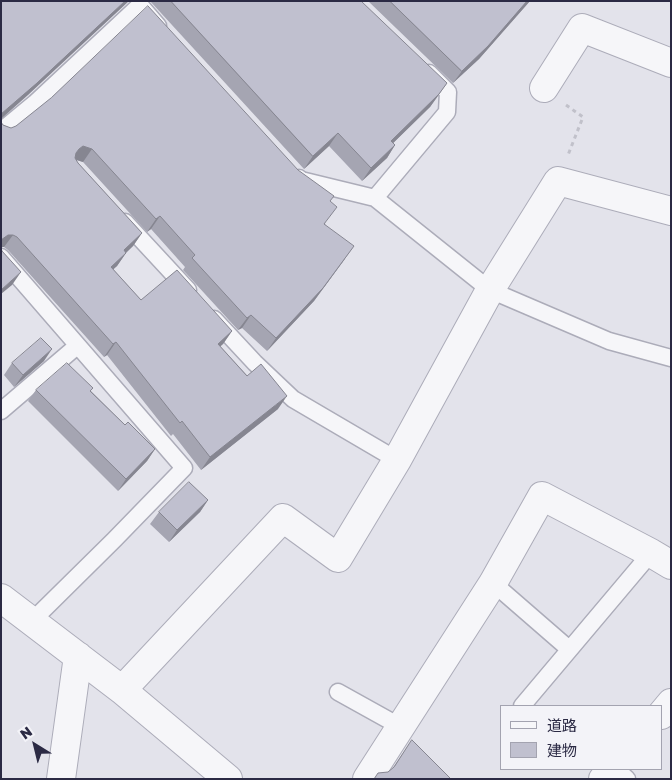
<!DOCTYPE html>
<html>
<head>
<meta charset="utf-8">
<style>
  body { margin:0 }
  #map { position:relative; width:672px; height:780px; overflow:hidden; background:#e3e3eb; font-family:"Golos Text","Noto Sans JP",sans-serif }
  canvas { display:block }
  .frame { position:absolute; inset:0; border:2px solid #2b2a44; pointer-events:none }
  .legend { position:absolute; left:500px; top:705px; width:162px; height:65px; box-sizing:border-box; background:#f3f3f8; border:1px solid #a3a3b0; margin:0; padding:6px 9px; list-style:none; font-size:15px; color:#2b2a44 }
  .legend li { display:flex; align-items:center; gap:10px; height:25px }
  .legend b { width:25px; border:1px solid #a3a3b0 }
  .north { position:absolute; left:10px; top:720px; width:50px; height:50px; -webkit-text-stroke:4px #f3f3f8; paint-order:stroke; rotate:324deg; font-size:14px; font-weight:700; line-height:20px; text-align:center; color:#2b2a44 }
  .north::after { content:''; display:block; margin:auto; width:18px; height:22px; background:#2b2a44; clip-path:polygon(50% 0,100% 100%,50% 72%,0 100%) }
</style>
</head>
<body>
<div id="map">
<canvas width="672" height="780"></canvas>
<div class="frame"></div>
<ul class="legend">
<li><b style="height:6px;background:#f6f6f9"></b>道路</li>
<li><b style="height:14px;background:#c0c0cf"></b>建物</li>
</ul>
<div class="north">N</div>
</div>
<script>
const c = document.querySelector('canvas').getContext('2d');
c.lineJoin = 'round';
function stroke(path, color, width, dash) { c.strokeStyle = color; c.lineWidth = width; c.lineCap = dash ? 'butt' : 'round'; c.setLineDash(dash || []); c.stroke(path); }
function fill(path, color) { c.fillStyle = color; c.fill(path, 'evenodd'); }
const lane = new Path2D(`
  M 1,131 L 35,103 L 140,5 L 158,26
  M 299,178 L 301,180 L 375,198 L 490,290 L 609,341 L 671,358
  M 375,198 L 447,112 L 448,92 L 429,73
  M 125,222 L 188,290
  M 1,257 L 184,468 L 114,540 L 32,621
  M 214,319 L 255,363 L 293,399 L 397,460
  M 1,411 L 77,346
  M 493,583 L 569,649
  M 338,692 L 401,727
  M 522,706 L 651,553
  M 616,769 L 627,779`);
const street = new Path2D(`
  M 544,88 L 582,28 L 671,63
  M 1,598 L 122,690 L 228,779
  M 122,690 L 283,518 L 338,558 L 397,460 L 490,290 L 558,181 L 671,211
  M 661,715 L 671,703
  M 61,779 L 78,656
  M 367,779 L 493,583 L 542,496 L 651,553 L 671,565
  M 603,779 L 612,769`);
stroke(lane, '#acacb9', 19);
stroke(street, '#acacb9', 30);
stroke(new Path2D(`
  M 566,105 L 583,117 L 568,155`), '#c1c1ca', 3, [4, 4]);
stroke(lane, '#f6f6f9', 16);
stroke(street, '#f6f6f9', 28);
fill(new Path2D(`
  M 150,1 L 361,1 L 438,96 L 430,107 L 393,143 L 395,145 L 387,158 L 362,181 L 329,146 L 304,169 Z
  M 368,1 L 530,1 L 479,59 L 453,83 Z
  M 3,125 L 11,128 L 298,170 L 330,201 L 325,224 L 345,259 L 314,301 L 267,351 L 242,328 L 238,330 L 183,270 L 185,267 L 151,229 L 147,232 L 83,162 L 76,160 L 78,163 L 142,233 L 133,246 L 126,253 L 117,266 L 113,269 L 141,300 L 232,331 L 223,344 L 220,346 L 278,409 L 201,470 L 173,434 L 171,436 L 107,355 L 104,357 L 8,250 L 4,247 L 1,247 Z
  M 44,361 L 14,387 L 4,375 L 12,363 Z
  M 36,390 L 91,391 L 125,425 L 155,449 L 147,461 L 118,491 L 28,401 Z
  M 208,500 L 200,512 L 169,542 L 150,524 L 159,512 Z
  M 412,740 L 451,779 L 388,772 L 392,769 Z`), '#a5a5b2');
fill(new Path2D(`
  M 125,1 L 129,1 L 28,95 L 1,119 L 1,114 Z
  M 527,1 L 530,1 L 479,59 L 453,83 L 462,71 Z
  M 447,83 L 430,107 L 382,154 L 391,141 Z
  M 338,133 L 329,146 L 304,169 L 313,156 Z
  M 395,145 L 387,158 L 362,181 L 371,168 Z
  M 83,146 L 92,149 L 83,162 L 74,159 L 70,161 L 79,149 Z
  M 160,216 L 151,229 L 147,232 L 156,219 Z
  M 142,233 L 133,246 L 115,263 L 124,250 Z
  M 8,235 L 13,235 L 4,247 L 1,247 L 1,240 Z
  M 354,246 L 314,301 L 267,351 L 276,338 Z
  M 126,253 L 117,266 L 102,280 L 111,267 Z
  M 21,272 L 12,285 L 1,294 L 1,290 Z
  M 251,315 L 242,328 L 238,330 L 247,318 Z
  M 232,331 L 223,344 L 209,357 L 218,344 Z
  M 116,342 L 107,355 L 104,357 L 113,344 Z
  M 52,349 L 44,361 L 14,387 L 23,375 Z
  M 287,396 L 278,409 L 201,470 L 210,457 Z
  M 155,449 L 147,461 L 118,491 L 126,479 Z
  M 208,500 L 200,512 L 169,542 L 177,530 Z`), '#868691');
const building = new Path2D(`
  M 1,1 L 125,1 L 37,83 L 1,114 Z
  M 171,1 L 361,1 L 447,83 L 439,94 L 391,141 L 395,145 L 371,168 L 338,133 L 313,156 Z
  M 390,1 L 527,1 L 488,46 L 462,71 Z
  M 148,6 L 298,170 L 334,196 L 330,201 L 337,207 L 324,224 L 354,246 L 323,288 L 276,338 L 251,315 L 247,318 L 192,258 L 195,255 L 160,216 L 156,219 L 92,149 L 83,146 L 79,149 L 76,153 L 75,158 L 78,163 L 142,233 L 124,250 L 126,253 L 111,267 L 141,300 L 177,270 L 232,331 L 218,344 L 247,376 L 261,364 L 287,396 L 210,457 L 182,421 L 180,423 L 116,342 L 113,344 L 17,237 L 13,235 L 8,235 L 1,240 L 1,122 L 3,125 L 11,128 L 16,126 L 51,98 Z
  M 1,248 L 2,251 L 21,272 L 1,290 Z
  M 41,338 L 52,349 L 23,375 L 12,363 Z
  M 67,363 L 93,388 L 90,391 L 125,425 L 128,422 L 155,449 L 126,479 L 36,390 Z
  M 189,482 L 208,500 L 177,530 L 159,512 Z
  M 412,740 L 451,779 L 374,779 L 378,773 L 388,772 L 394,767 Z`);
fill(building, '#c0c0cf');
stroke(building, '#868691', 1);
</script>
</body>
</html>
